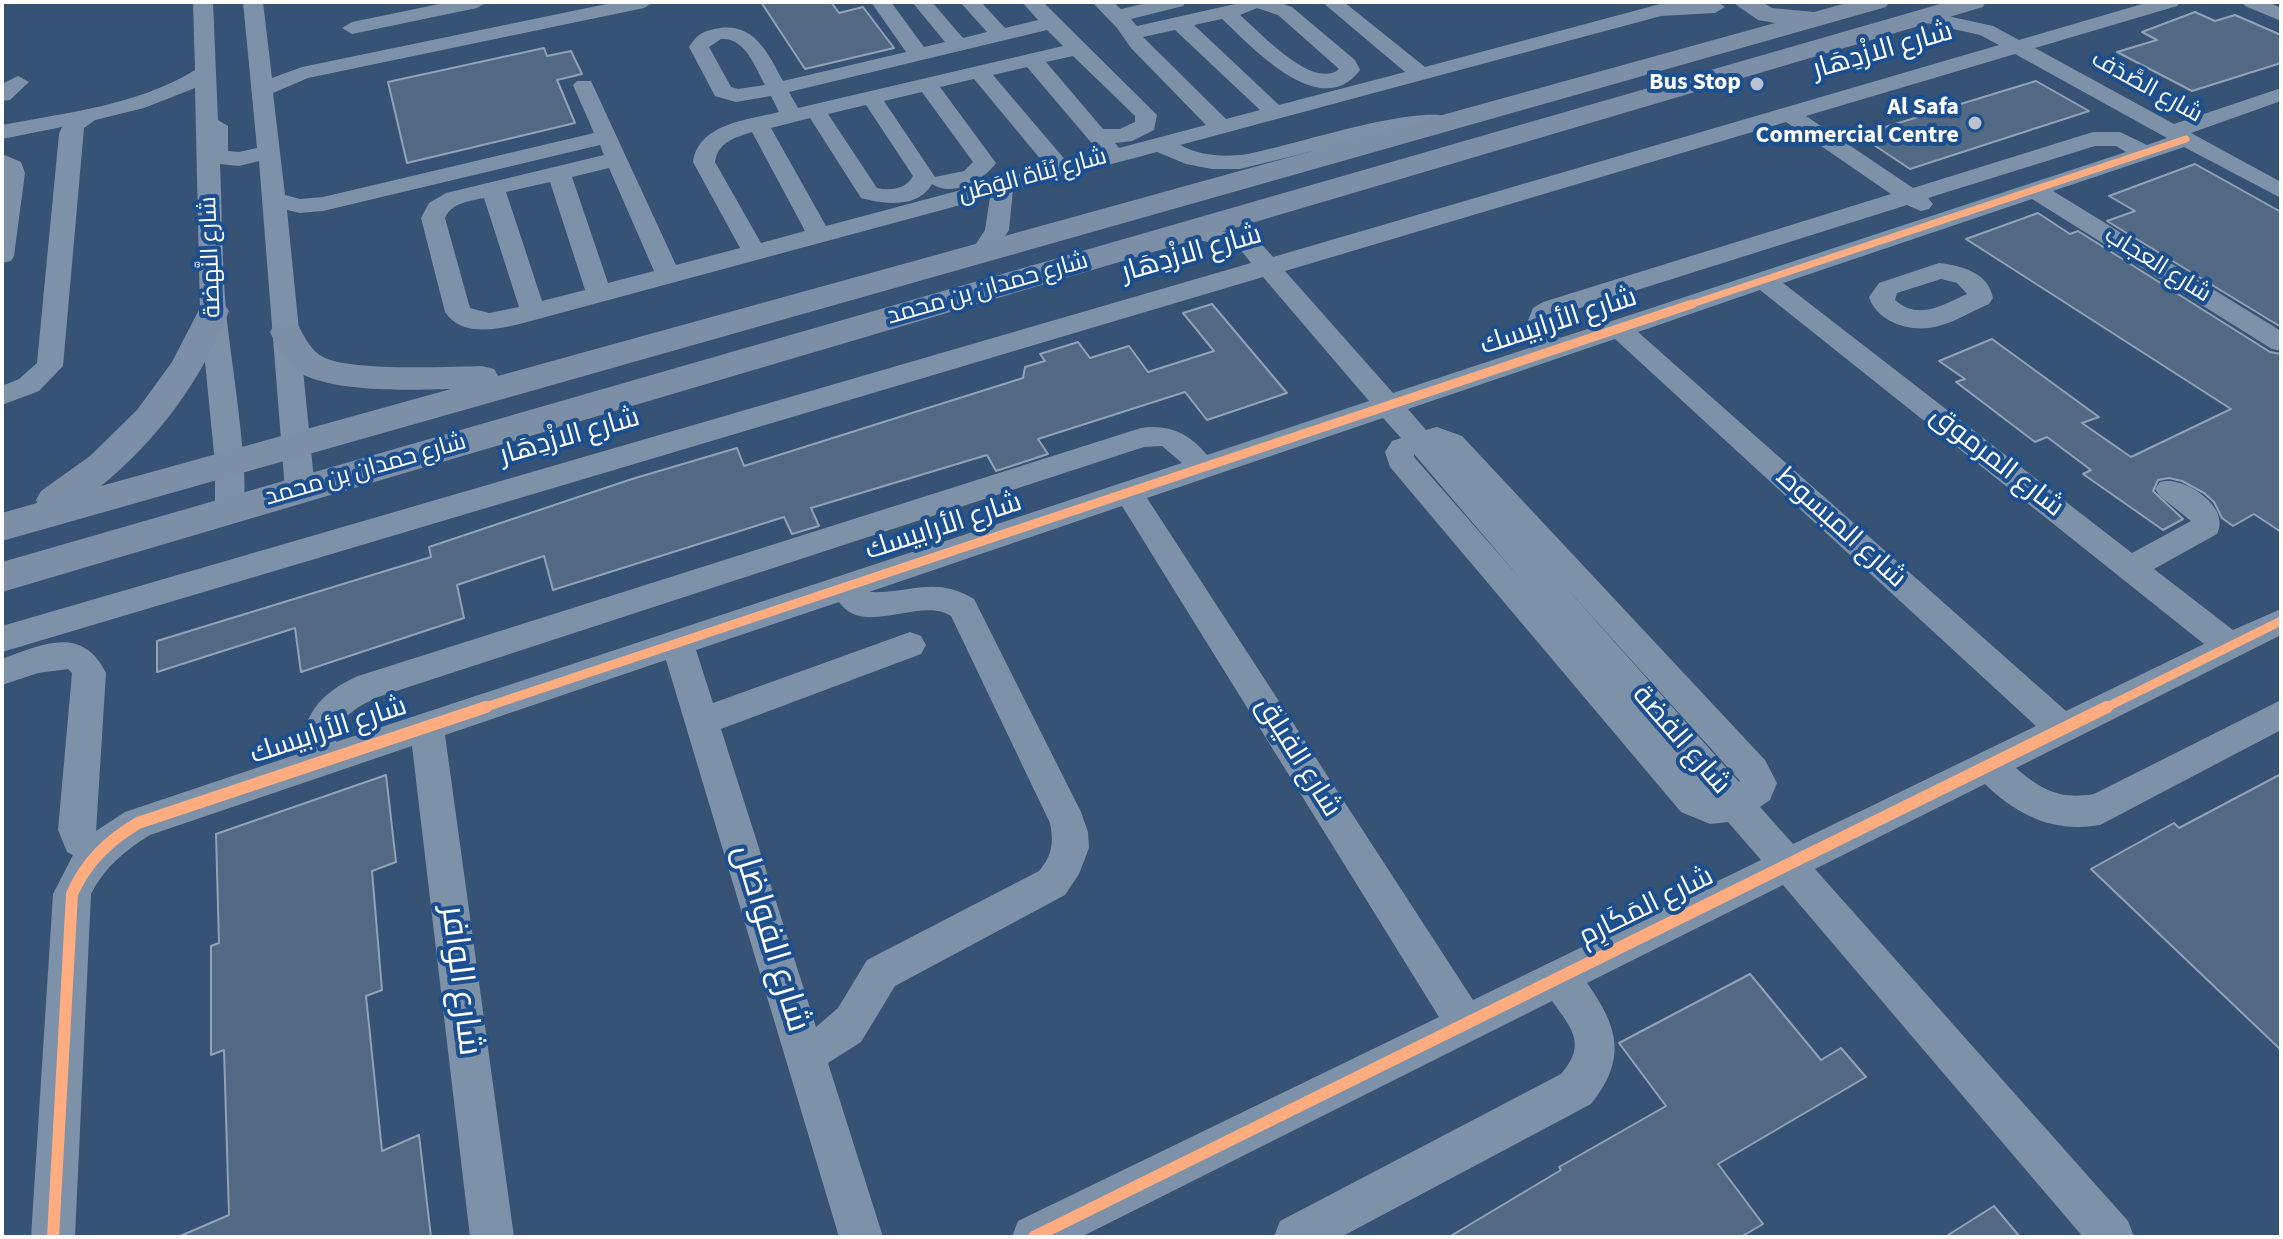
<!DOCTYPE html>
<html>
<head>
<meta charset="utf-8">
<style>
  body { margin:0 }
  #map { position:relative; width:2283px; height:1239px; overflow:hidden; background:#365274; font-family:"Source Sans 3",sans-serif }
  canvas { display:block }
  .frame { position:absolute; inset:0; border:4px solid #fff; pointer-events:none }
</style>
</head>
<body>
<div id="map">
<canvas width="2283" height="1239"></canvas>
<div class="frame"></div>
</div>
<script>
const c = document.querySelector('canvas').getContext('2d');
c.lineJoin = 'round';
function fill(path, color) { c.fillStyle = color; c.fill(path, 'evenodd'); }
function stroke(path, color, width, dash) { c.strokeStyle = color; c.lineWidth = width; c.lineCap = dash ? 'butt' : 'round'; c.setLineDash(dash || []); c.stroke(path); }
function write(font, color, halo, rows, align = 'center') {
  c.font = font + ' "Source Sans 3",Cairo,sans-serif'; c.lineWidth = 8; c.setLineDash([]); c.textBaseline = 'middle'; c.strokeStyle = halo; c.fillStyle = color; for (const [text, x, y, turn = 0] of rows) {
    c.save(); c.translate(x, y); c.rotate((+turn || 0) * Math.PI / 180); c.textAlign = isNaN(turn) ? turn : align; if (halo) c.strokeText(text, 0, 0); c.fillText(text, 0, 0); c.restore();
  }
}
const building = new Path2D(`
  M 761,2 L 831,2 L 839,13 L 863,7 L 894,48 L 805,69 Z
  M 2195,12 L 2215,21 L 2235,15 L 2281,35 L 2281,63 L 2192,91 L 2117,52 L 2157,40 L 2142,32 Z
  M 544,48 L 547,56 L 571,51 L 582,74 L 557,80 L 575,123 L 407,163 L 388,82 Z
  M 2036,81 L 2089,111 L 1910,169 L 1859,135 Z
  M 2195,164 L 2281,212 L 2281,327 L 2107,221 L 2135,211 L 2109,196 Z
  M 2038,213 L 2070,234 L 2078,231 L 2270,352 L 2281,354 L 2281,532 L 2254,514 L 2233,526 L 2222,518 L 2214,502 L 2204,493 L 2182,481 L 2169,478 L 2158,480 L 2153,491 L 2183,519 L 2163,530 L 2083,474 L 2091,470 L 2047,437 L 2035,442 L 1956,382 L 1965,379 L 1939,361 L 1992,339 L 2099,417 L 2082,423 L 2131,457 L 2231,409 L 1966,239 Z
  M 1212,304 L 1287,393 L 1207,420 L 1185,392 L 1038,439 L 1048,454 L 996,471 L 987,455 L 811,508 L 819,526 L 792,534 L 784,517 L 553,590 L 544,556 L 457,585 L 464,618 L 301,672 L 295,628 L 157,672 L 157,641 L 431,557 L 429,547 L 632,479 L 737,448 L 744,466 L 1023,378 L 1025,367 L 1045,361 L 1040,354 L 1078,342 L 1090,358 L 1129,346 L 1148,372 L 1214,351 L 1183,313 Z
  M 2281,774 L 2281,1050 L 2091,869 L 2174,823 L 2179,828 Z
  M 386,775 L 396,862 L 372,871 L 382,990 L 366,996 L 382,1151 L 419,1135 L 431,1237 L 178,1237 L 229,1215 L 224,1050 L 211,1055 L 211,946 L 219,943 L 216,834 Z
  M 1750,974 L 1821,1060 L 1841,1048 L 1866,1077 L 1718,1164 L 1763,1224 L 1741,1237 L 1449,1237 L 1561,1170 L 1559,1167 L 1666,1106 L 1619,1043 Z
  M 1994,1206 L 2020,1237 L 1945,1237 Z`);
fill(building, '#526984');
stroke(building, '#92a2b6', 2);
fill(new Path2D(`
  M 193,2 L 213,2 L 218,120 L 228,126 L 228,151 L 239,152 L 257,148 L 243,2 L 263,2 L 272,78 L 302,67 L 616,2 L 654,2 L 644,8 L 308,78 L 273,93 L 285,195 L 300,199 L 323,197 L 594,133 L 573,85 L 577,81 L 591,81 L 676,265 L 740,248 L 693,162 C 699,123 748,120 779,112 L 771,96 L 736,102 L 715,96 L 689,47 C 696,36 701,32 714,29 C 753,20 767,51 783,81 L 906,52 L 871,2 L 891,2 L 924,47 L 945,42 L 912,2 L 932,2 L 963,38 L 987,32 L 960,2 L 981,2 L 1005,28 L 1038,20 L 1022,2 L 1043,2 L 1157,115 L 1154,130 L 1132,141 L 1115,143 L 1119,148 L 1206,125 L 1131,48 L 1117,28 L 1092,2 L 1113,2 L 1121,9 L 1151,2 L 1186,2 L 1183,6 L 1131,19 L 1137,26 L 1244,2 L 1278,2 L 1292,7 L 1355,60 L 1360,70 C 1321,123 1252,47 1222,19 L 1194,25 L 1279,105 L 1405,72 L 1322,2 L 1344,2 L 1425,67 L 1660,4 L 1718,2 L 1725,7 L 1715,13 L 1661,16 L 1180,145 C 1199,155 1219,157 1240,155 C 1276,152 1436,95 1457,122 L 1454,127 L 1378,135 L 1240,169 L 1212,169 L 1186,164 L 1157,152 L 1013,190 L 1009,230 L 991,258 L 973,258 L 970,253 L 985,230 L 990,197 L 542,318 C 514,325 465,343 445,312 L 421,218 L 429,203 L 446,193 L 604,155 L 600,145 L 323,211 L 300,213 L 287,210 L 315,490 L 310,497 L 300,500 L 290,497 L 285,490 L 259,161 L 239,166 L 220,164 C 222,213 222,262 226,311 C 229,348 254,494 241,518 L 230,521 L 219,518 L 215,510 L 215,464 L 200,311 L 195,88 L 144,108 L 95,120 L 84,128 L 63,366 L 39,391 L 2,405 L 2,386 L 19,379 L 37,363 L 59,134 L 62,127 L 2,139 L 2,125 C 68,112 136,106 195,70 ZM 1257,8 L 1278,15 L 1339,69 C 1313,91 1260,32 1240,15 ZM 1047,30 L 1063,46 L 798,108 L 789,92 ZM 1175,30 L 1260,110 L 1226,119 L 1143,37 ZM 721,39 C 745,37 755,67 765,85 L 738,89 L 731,87 L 709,47 ZM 1073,56 L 1135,116 L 1135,122 L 1120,129 L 1103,129 L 1046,62 ZM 1027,67 L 1100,153 L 1067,162 L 993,75 ZM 974,79 L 1047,167 L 826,226 L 771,128 L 810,118 L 861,198 C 883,204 918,209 932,184 C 952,198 984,180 996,163 L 940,87 ZM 922,92 L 973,162 L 964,171 L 935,177 L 884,101 ZM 866,105 L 913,176 C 906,189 891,191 877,188 L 828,114 ZM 752,132 L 805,231 L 761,243 L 715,162 C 718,142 734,138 752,132 ZM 609,168 L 654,271 L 608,283 L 572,177 ZM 550,182 L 585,290 L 542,301 L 506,192 ZM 484,198 L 519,307 L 489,313 L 470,308 L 445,218 C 451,203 470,201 484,198 Z
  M 449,2 L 487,2 L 477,8 L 352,34 L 342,28 L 352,22 Z
  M 2149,2 L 2180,2 L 2177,6 L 2035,48 L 2174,124 L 2281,88 L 2281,101 L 2191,133 L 2281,182 L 2281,198 L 2184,147 L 2053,191 L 2281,331 L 2281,351 L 2272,349 L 2032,199 L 1783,283 L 2132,553 L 2191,521 L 2160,496 L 2155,489 L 2160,482 C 2183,475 2232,507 2217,534 L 2154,569 L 2233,630 L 2281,609 L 2281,635 L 2016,768 C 2041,790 2061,800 2094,794 L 2281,700 L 2281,730 L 2100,825 C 2054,833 2018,816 1985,784 L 1815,869 L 2128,1221 L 2134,1237 L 2083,1237 L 1783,885 L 1587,983 C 1619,1028 1627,1059 1591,1104 L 1341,1237 L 1274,1237 L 1280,1221 L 1561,1074 C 1587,1044 1572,1029 1552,1001 L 1081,1237 L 1012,1237 L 1018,1221 L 1439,1017 L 1122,506 L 869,592 C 910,594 934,575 974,599 L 1081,812 L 1088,832 L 1089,848 L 1079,874 L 1065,895 L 895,986 L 861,1042 L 828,1063 L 883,1237 L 839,1237 L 666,660 L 445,735 L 514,1237 L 470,1237 L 412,746 L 150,835 C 125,850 104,868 91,894 L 75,1237 L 31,1237 L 53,894 L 73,855 L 67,852 L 58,830 L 72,673 L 68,669 L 38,673 L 2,685 L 2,659 C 43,644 82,625 106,673 L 96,831 L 125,812 L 301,753 C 303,713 322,692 358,676 L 1141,428 C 1169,424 1189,433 1207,455 L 1369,401 L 1263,277 L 2,652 L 2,626 L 1251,263 L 1240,249 L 1180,236 L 1177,231 L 1180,226 L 1189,224 L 1257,239 L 1273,257 L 1999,45 L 1980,35 L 1918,21 L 1915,17 L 1918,13 L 1925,11 L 1993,26 L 2019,40 ZM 2015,54 L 2167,138 L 2147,145 L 2120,132 L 2093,132 L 1913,188 L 1806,116 ZM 1786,122 L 1891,194 L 1543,302 L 1533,308 L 1525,328 L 1538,345 L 1393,393 L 1285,271 ZM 2095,146 L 2116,146 L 2126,152 L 1560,338 L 1551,327 L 1554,318 L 1561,314 L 1907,205 L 1921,211 L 1929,209 L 1933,204 L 1928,198 ZM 1760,290 L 2204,644 L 2066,711 L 1638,332 ZM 1615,339 L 2036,726 L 1793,844 L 1760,807 L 1770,800 L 1777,783 L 1765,760 L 1462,436 L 1437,427 L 1426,430 L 1408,409 ZM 1383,418 L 1401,438 L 1392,441 L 1385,452 L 1390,467 L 1681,812 L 1710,824 L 1728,822 L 1761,860 L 1473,1000 L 1147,498 ZM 1162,446 L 1182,463 L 336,742 C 339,715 358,706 381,696 L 1144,447 ZM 1414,454 L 1519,577 L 1414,457 ZM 1563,584 L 1740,781 L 1739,782 ZM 839,602 C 864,638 920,596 951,616 L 1050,823 C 1054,843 1052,856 1039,871 L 867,960 L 838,1008 L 816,1027 L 721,729 L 921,654 L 926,645 L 921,636 L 910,632 L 713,703 L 696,650 Z
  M 2242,2 L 2268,2 L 2281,8 L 2281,21 L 2245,6 Z
  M 18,76 L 29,82 L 10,100 L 2,101 L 2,84 Z
  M 2,154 L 21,162 L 25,173 L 14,256 L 11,261 L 2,263 Z
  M 1939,263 C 1962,266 1988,272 1993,298 L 1989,304 C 1970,312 1949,326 1928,328 C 1906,331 1876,320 1869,297 L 1879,283 ZM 1941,279 L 1957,283 L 1967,294 C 1942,305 1919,321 1895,300 L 1897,293 Z`), '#7d92a8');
fill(new Path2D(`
  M 1732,2 L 1762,2 L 1772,8 L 1814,12 L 1850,2 L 1889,2 L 1886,7 L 2,541 L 2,513 L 37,503 L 36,500 L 41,491 L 90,456 L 137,410 L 172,362 L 202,304 L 213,301 L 224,304 L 229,311 C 202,379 158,440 101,486 L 451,389 C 410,390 334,393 298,372 C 284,364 277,346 270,332 L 274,325 L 286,322 L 298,325 C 305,337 311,352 325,358 C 355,371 447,367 482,366 L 494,369 L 498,376 L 1775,23 L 1758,20 Z
  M 1947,2 L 1986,2 L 1983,7 L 2,592 L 2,562 Z`), '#7d8ea7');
stroke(new Path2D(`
  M 1686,306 L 2186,139`), '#ffac80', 7);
stroke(new Path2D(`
  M 480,709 L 1692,304
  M 2103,709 L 2281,621`), '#ffac80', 9);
stroke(new Path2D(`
  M 53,1237 L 72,894 C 86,862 108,841 138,823 L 486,707
  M 1034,1237 L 2107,707`), '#ffac80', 12);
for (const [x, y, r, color] of [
  [1757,84,8,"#b9c2ce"],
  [1975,123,8,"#b9c2ce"]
]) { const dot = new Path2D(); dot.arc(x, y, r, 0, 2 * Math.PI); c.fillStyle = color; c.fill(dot); stroke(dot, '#1b4f8f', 3); }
write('bold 24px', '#fff', '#1b4f8f', [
  ["Bus Stop",1741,84],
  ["Al Safa",1959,109],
  ["Commercial Centre",1959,137]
], 'right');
write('24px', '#fff', '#1b4f8f', [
  ["شارع الصَّدَف",2146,88,29],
  ["شارع بُنَاة الوَطَن",1033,177,-15],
  ["شارع النَّهضة",212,257,-92],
  ["شارع العجاب",2157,266,32],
  ["شارع حمدان بن محمد",988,290,-16],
  ["شارع حمدان بن محمد",366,471,-16]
]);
write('28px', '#fff', '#1b4f8f', [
  ["شارع الازْدِهَار",1883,52,-16],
  ["شارع الازْدِهَار",1192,255,-16],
  ["شارع الأرابيسك",1559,323,-18],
  ["شارع الازْدِهَار",570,438,-16],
  ["شارع المرموق",1996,463,38],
  ["شارع الأرابيسك",944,528,-18],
  ["شارع المبسوط",1840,529,42],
  ["شارع الأرابيسك",329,732,-18],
  ["شارع الفضة",1680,741,49],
  ["شارع الفيلق",1297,758,58],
  ["شارع المَكَارِم",1647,908,-26]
]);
write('34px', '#fff', '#1b4f8f', [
  ["شارع الفواضل",769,939,73],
  ["شارع الوافر",459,981,83]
]);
</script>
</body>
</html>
